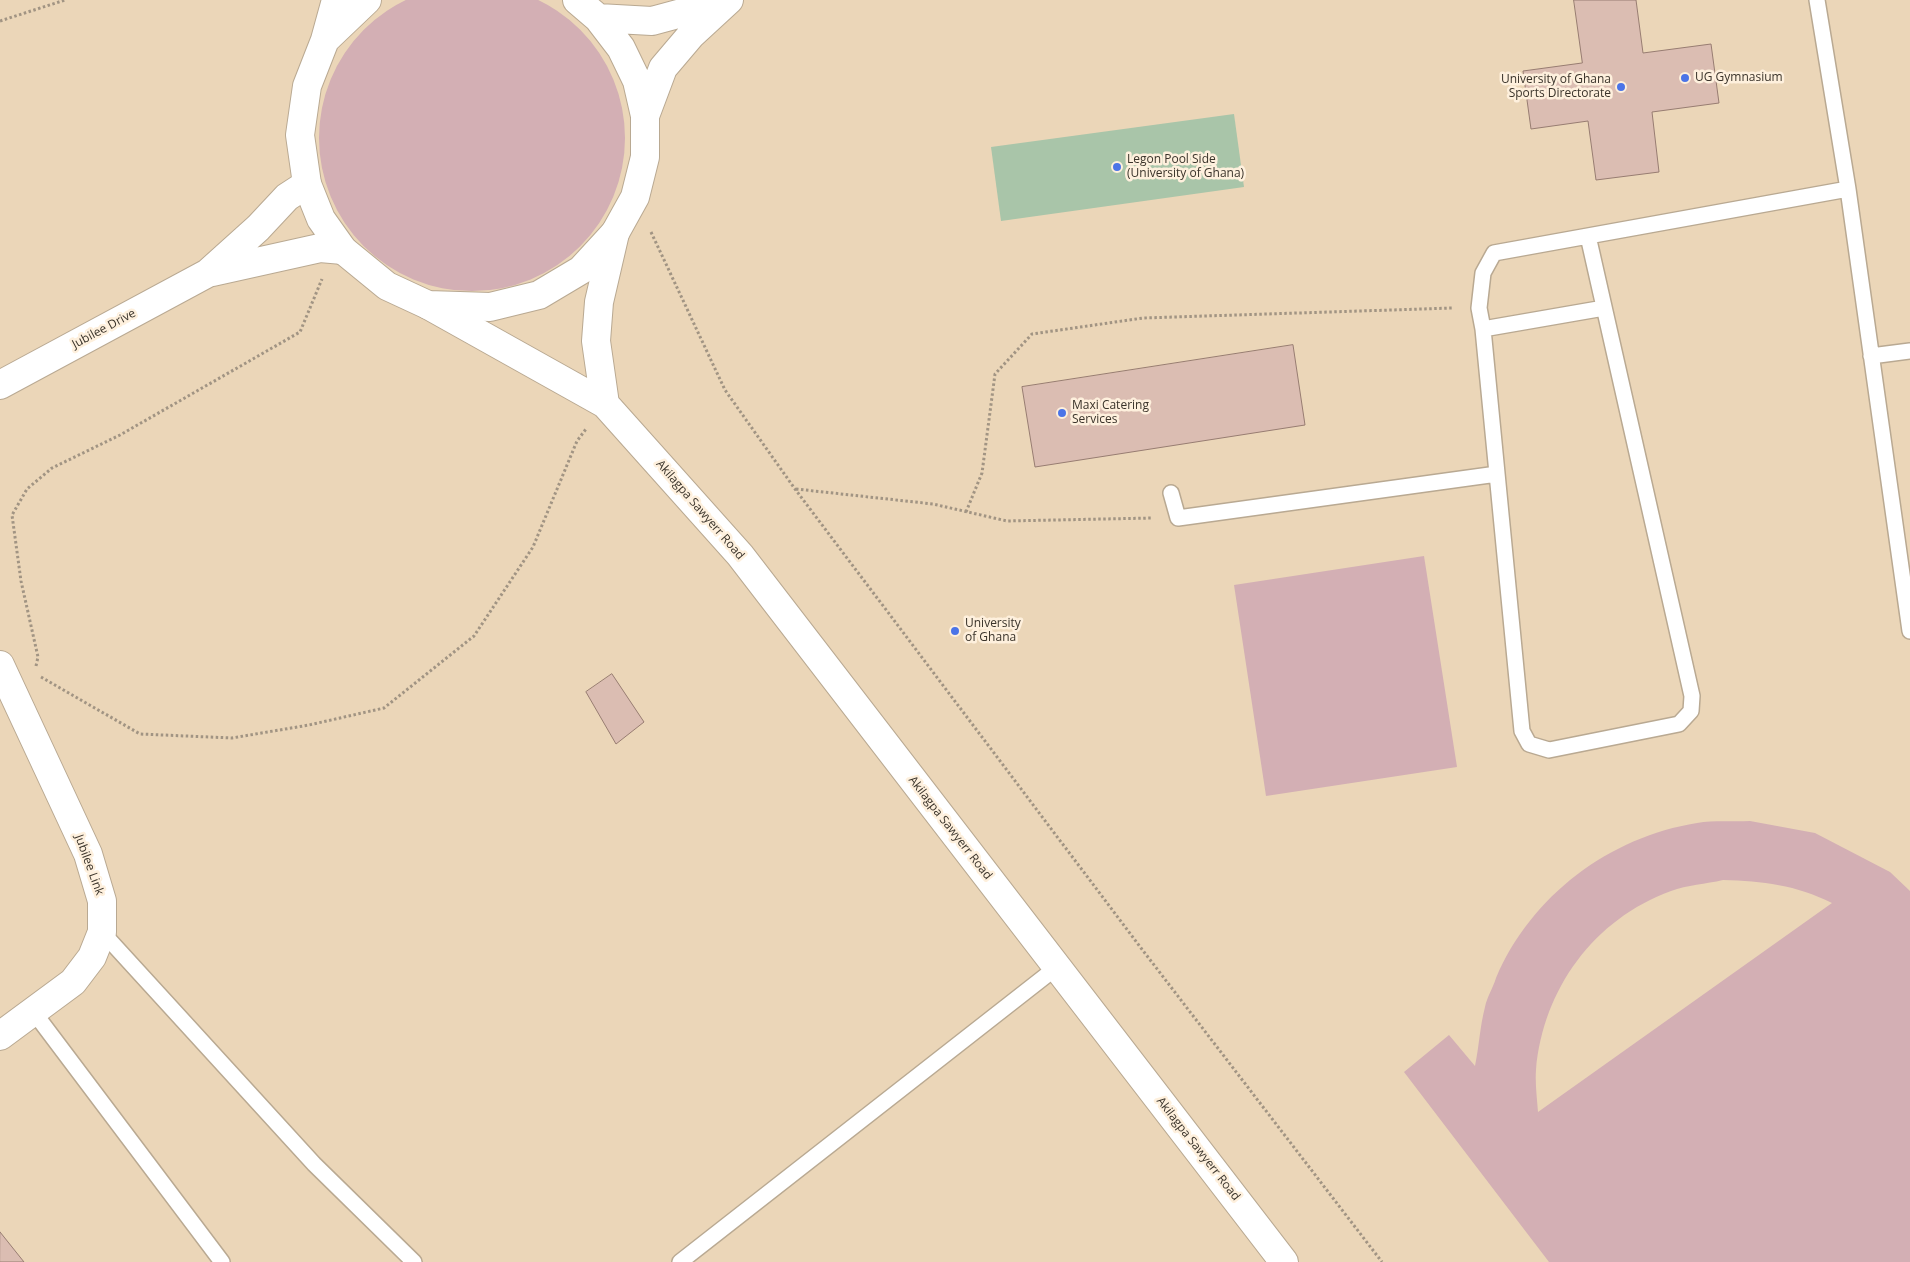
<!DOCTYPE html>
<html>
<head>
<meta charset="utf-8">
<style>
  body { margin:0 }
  canvas { display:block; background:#f4e2ca }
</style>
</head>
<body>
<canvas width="1910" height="1262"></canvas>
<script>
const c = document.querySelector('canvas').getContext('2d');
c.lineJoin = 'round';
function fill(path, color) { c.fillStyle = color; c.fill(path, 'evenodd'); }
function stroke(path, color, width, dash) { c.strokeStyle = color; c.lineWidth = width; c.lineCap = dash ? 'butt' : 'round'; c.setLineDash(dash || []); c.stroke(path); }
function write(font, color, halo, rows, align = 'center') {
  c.font = font + ' "Open Sans",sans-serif'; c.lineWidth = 5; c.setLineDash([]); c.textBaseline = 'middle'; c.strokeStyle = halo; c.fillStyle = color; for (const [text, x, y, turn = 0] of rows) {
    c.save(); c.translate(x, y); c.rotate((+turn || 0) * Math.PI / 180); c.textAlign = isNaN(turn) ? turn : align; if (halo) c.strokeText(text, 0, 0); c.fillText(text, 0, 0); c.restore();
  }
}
fill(new Path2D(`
  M 0,0 L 1910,0 L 1910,1262 L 0,1262 Z`), '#ebd6b8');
fill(new Path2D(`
  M319 138a153 153 0 1 1 306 0a153 153 0 1 1-306 0Z
  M 1424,556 L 1457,767 L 1266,796 L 1234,585 Z
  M 1750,821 L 1815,833 L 1890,872 L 1910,891 L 1910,1262 L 1549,1262 L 1404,1072 L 1449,1035 L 1475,1066 C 1479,1047 1480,1026 1485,1007 C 1487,997 1493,988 1496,978 C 1531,896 1609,837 1697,823 C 1714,820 1733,822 1750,821 ZM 1723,880 C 1763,881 1796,885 1832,903 L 1538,1112 C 1537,1098 1535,1083 1536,1070 C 1543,989 1594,919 1671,891 C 1687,885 1706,884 1723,880 Z`), '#d3afb4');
fill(new Path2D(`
  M 1234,114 L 1244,187 L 1001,221 L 991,147 Z`), '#a9c5a9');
const building = new Path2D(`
  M 1574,0 L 1636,0 L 1643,53 L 1711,44 L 1719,103 L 1652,112 L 1659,172 L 1596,180 L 1588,121 L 1531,129 L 1523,71 L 1582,63 Z
  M 1293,345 L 1305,425 L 1035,467 L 1022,387 Z
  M 612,674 L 644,722 L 616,744 L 586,692 Z
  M 0,1232 L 24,1262 L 0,1262 Z`);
fill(building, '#dbbdb2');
stroke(building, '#987d72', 1);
const lane = new Path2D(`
  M 1817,0 L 1848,189 L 1910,631
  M 1588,236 L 1692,696 L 1691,711 L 1679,724 L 1549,750 L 1529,744 L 1522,731 L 1483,329 L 1479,308 L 1483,273 L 1494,253 L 1848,189
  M 1483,329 L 1604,308
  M 1871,356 L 1910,351
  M 1171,493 L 1178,518 L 1497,474
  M 102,932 L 314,1164 L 414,1262
  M 33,1011 L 222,1262
  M 680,1262 L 1057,967`);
const street = new Path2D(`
  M 212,272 L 320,248 L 343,250
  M 428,305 L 605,404 L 740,555 L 1284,1262
  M 0,385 L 208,273 L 258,228 L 287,197 L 307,184
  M 605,404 L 596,341 L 599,302 L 615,233
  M 0,665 L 88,854 L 102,901 L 102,932 L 92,957 L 73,982 L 0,1036`);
const secondary = new Path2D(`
  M 336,0 L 325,40 L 307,86 L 300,135 L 307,184 L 321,219 L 343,250 L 387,286 L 428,305 L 490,307 L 539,295 L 581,270 L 615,233 L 635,197 L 645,157 L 645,116 L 637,81 L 621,48 L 598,18 L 577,0
  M 598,18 L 652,21 L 726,1
  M 325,40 L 367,0
  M 645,116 L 663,68 L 691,35 L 729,0`);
stroke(lane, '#b9a992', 18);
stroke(street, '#b9a992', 30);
stroke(secondary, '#b9a992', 30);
stroke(new Path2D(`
  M 0,21 L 65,0
  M 651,232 L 725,390 L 795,489 L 1141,948 L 1382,1262
  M 796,489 L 933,504 L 1007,521 L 1152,518
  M 966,512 L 982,473 L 995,374 L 1032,334 L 1143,318 L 1453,308
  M 36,666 L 38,657 L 21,581 L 12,515 L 27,489 L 52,468 L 120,435 L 300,332 L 322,279
  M 41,677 L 140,734 L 232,738 L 309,725 L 384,708 L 474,636 L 533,547 L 577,441 L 586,429`), '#a19483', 3, [2.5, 2.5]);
stroke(lane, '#fff', 15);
stroke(street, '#fff', 28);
stroke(secondary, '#fff', 28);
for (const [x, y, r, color] of [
  [1685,78,5,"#4b74e7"],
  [1621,87,5,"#4b74e7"],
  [1117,167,5,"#4b74e7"],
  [1062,413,5,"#4b74e7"],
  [955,631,5,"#4b74e7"]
]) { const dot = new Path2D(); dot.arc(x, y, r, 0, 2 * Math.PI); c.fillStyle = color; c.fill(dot); stroke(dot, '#fef0dd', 2); }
write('12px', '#3a332a', '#fef0dd', [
  ["UG Gymnasium",1695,78],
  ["University of Ghana",1611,80,"right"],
  ["Sports Directorate",1611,94,"right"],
  ["Legon Pool Side",1127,160],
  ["(University of Ghana)",1127,174],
  ["Maxi Catering",1072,406],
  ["Services",1072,420],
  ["University",965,624],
  ["of Ghana",965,638]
], 'left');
write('12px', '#3a332a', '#fef0dd', [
  ["Jubilee Drive",104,329,-28],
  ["Akilagpa Sawyerr Road",700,510,49],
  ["Akilagpa Sawyerr Road",950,828,52],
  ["Jubilee Link",89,865,70],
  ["Akilagpa Sawyerr Road",1198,1149,52]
]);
</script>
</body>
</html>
